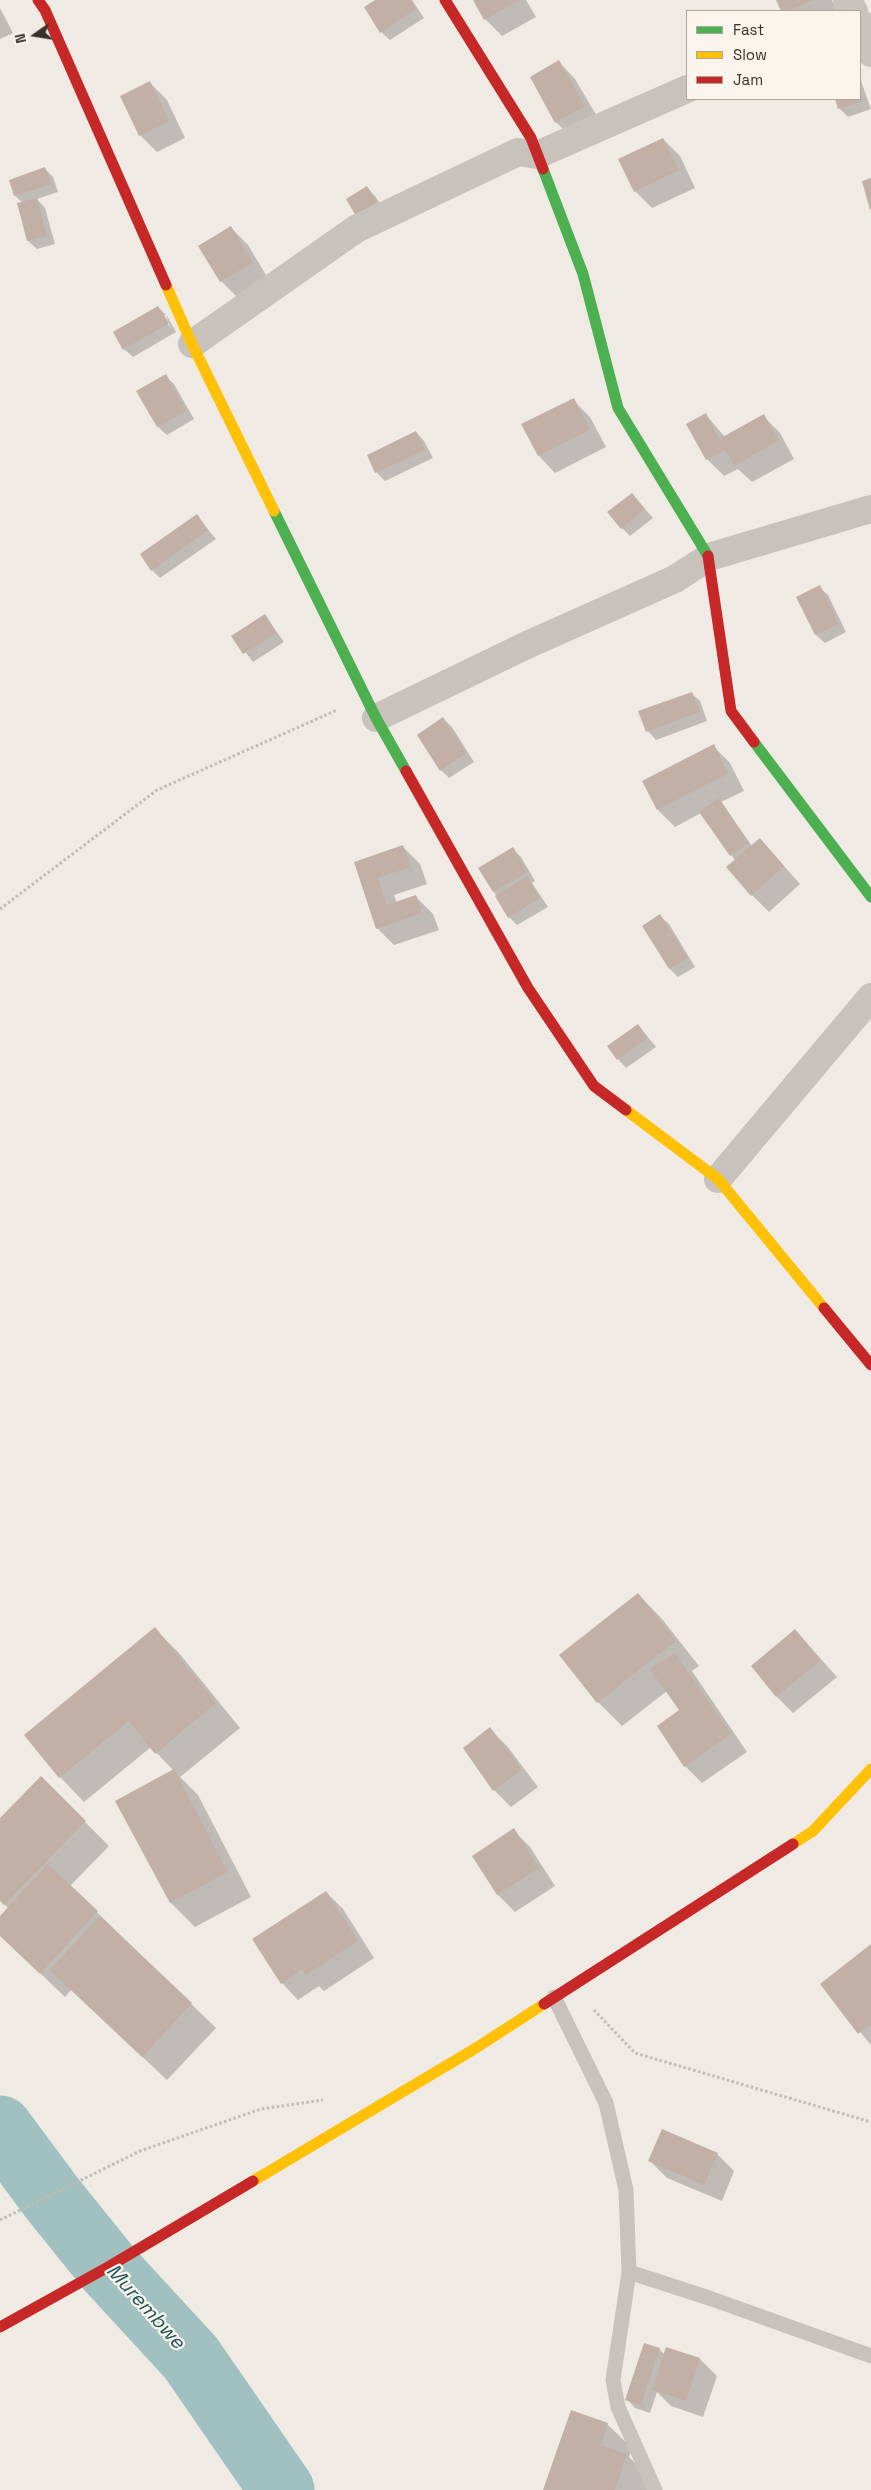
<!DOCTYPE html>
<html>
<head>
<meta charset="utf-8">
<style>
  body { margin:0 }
  #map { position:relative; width:871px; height:2490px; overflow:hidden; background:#efeae4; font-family:"Space Grotesk",sans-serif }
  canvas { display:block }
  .legend { position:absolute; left:686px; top:10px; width:175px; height:90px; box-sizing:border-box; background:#faf4ed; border:1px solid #ada59f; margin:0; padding:6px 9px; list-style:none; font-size:15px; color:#392f2b }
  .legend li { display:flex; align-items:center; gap:10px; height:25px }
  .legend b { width:25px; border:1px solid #ada59f }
  .north { position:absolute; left:10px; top:10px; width:50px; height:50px; -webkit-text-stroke:4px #faf4ed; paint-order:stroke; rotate:257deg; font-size:14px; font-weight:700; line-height:20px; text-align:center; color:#392f2b }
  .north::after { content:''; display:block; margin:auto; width:18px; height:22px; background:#392f2b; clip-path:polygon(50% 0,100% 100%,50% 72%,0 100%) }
</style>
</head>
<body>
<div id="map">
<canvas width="871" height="2490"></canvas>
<ul class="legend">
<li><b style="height:6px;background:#4caf50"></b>Fast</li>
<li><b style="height:6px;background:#ffc107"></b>Slow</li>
<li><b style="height:6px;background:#c62828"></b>Jam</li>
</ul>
<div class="north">N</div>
</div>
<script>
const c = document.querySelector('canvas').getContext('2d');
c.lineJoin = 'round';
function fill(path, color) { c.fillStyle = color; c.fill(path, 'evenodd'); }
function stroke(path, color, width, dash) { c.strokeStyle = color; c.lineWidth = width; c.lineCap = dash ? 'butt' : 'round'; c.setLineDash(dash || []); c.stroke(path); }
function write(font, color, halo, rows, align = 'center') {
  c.font = font + ' "Space Grotesk",sans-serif'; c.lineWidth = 4.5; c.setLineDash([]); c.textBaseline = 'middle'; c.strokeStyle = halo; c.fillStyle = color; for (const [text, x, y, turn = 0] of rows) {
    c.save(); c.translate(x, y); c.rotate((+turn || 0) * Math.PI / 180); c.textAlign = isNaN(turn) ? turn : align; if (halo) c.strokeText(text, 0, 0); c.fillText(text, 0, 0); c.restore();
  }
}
fill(new Path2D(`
  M 377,0 L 412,0 L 424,18 L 390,40 L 381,32 Z
  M 475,0 L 526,0 L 536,17 L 502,36 L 485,19 Z
  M 778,0 L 832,0 L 837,11 L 782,11 Z
  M 0,8 L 13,33 L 0,39 Z
  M 559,62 L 575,79 L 601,123 L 573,139 L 556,122 Z
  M 860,78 L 871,109 L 848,117 L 840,109 L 836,99 L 860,99 Z
  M 150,83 L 167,100 L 185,138 L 157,152 L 140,135 Z
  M 663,139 L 680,156 L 695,188 L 652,208 L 635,191 Z
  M 45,169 L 53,177 L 58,192 L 37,199 L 45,208 L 55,244 L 37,249 L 28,241 L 18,204 L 23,203 L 15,196 L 10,181 Z
  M 366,187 L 375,196 L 385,211 L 357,215 Z
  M 231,228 L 248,245 L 269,280 L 238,298 L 221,281 Z
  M 158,307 L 167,316 L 176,332 L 133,357 L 124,349 ZM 163,315 L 166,315 L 171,329 Z
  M 165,376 L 174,384 L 194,419 L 167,435 L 158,427 L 138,391 Z
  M 573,400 L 590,417 L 606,447 L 555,473 L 539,456 Z
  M 706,415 L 725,437 L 763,416 L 780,433 L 794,459 L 752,482 L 738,469 L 724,476 L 707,459 Z
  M 416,432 L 424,441 L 433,458 L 385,481 L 376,472 Z
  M 632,494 L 653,518 L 630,536 L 622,528 Z
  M 196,515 L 216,539 L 160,578 L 152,570 Z
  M 819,587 L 828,595 L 846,632 L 825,643 L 816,635 L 798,598 Z
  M 265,616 L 284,642 L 253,662 L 233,636 Z
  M 691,693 L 700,701 L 707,721 L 656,740 L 648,731 Z
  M 443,719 L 452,727 L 474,762 L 449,778 L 441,770 Z
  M 713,746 L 730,763 L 744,791 L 721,802 L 752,846 L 760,839 L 800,884 L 769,912 L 752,895 L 735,860 L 701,813 L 675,827 L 658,810 Z
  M 403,847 L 420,864 L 427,884 L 394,895 L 397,903 L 416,897 L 433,914 L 439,930 L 394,945 L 377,928 L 355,863 Z
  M 512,849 L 521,857 L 535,881 L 532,883 L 548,907 L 517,925 L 509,917 L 480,869 Z
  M 660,916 L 669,924 L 695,967 L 678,977 L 670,969 Z
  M 638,1025 L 656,1047 L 626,1068 L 618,1059 Z
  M 638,1594 L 662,1619 L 699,1666 L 692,1671 L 747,1752 L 702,1783 L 685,1766 L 680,1710 L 667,1691 L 622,1726 L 598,1702 Z
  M 155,1629 L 179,1653 L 240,1728 L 180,1777 L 198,1795 L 251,1897 L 195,1927 L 171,1903 L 174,1771 L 151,1747 L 84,1802 L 60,1777 L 26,1735 Z
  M 795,1630 L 837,1677 L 793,1713 L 776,1696 Z
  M 490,1729 L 507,1746 L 538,1787 L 511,1807 L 494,1790 Z
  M 41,1778 L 109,1846 L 70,1886 L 216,2028 L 167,2080 L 71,1990 L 65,1997 L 0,1935 L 0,1918 L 9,1909 L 0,1900 L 0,1820 Z
  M 513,1830 L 530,1847 L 555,1886 L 515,1912 L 498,1895 L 473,1856 Z
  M 326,1892 L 343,1909 L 374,1958 L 324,1991 L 319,1986 L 298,2000 L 282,1983 Z
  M 871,1946 L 871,2045 L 821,1984 Z
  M 717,2154 L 734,2171 L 722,2201 L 667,2178 L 650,2161 Z
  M 659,2349 L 665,2355 L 700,2359 L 717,2376 L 703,2417 L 671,2406 L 657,2392 L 650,2413 L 635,2408 L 627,2399 Z
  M 607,2424 L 632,2448 L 629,2457 L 651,2479 L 648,2490 L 545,2490 Z`), '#0003');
stroke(new Path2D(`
  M 0,2128 L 52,2198 L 110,2270 L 191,2358 L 282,2490`), '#a1c0c0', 65);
fill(new Path2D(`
  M 375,0 L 410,0 L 416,9 L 380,33 L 364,7 Z
  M 473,0 L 519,0 L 484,20 Z
  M 776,0 L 813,0 L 788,11 L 781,11 Z
  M 559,60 L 585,106 L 555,123 L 530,77 Z
  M 150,81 L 169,121 L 139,136 L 120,96 Z
  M 860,91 L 863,101 L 838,109 L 835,99 L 860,99 Z
  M 663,138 L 679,170 L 634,192 L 618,159 Z
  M 45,167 L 51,184 L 14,196 L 9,180 Z
  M 871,178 L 871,209 L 870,210 L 862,181 Z
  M 367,186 L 377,202 L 356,216 L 346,199 Z
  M 37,198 L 47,236 L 27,241 L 17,203 Z
  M 231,226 L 253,263 L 220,282 L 198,246 Z
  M 158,306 L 169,323 L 123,350 L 113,332 Z
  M 166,374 L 186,411 L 157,427 L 136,391 Z
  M 574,398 L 590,430 L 538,456 L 521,424 Z
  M 706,413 L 719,439 L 764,414 L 778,441 L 734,466 L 725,450 L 706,460 L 686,424 Z
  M 416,431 L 425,450 L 375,473 L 367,455 Z
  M 632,493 L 645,509 L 621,529 L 607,512 Z
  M 197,514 L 208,530 L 151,571 L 140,554 Z
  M 820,585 L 839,624 L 815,635 L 796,597 Z
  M 265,614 L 277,633 L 243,654 L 231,636 Z
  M 692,692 L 700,712 L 646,732 L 638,711 Z
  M 443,717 L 466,753 L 440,771 L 417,735 Z
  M 714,744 L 728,774 L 657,810 L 642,781 Z
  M 719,798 L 749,843 L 730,856 L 699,812 Z
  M 760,838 L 784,866 L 751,896 L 726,867 Z
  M 403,845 L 411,867 L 378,878 L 387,905 L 416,895 L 422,913 L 376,929 L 354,862 Z
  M 513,847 L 528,872 L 493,892 L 478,868 Z
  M 527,876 L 540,898 L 508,918 L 495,896 Z
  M 660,914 L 688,958 L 669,969 L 642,926 Z
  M 638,1024 L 648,1038 L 617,1060 L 607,1046 Z
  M 638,1593 L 676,1641 L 597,1703 L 559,1655 Z
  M 155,1627 L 216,1703 L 155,1754 L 129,1721 L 59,1778 L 24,1735 Z
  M 795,1629 L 821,1660 L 776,1697 L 751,1666 Z
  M 675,1653 L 731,1734 L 684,1767 L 657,1726 L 679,1710 L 650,1669 Z
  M 490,1727 L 522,1770 L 493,1791 L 463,1748 Z
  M 174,1769 L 228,1872 L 170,1903 L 115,1801 Z
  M 41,1776 L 86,1821 L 4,1905 L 0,1901 L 0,1818 Z
  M 514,1828 L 539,1868 L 497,1895 L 472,1856 Z
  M 48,1864 L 98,1911 L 40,1974 L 0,1936 L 0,1916 Z
  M 326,1891 L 358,1941 L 306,1975 L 302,1969 L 281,1984 L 252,1939 Z
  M 100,1916 L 192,2003 L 142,2057 L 50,1970 Z
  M 871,1944 L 871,2024 L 858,2034 L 820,1984 Z
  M 662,2129 L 718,2153 L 704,2185 L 648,2161 Z
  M 644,2343 L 660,2348 L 641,2405 L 625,2400 Z
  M 666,2347 L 700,2358 L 686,2401 L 652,2390 Z
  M 571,2410 L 608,2423 L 601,2445 L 627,2454 L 615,2490 L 543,2490 Z`), '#c2afa6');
stroke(new Path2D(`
  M 0,909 L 157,790 L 337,710
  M 594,2010 L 635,2053 L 871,2122
  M 0,2220 L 140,2151 L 261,2109 L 323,2100`), '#c1bab5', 3, [2.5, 2.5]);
stroke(new Path2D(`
  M 554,1997 L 606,2103 L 626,2190 L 629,2272 L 712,2299 L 871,2356
  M 629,2272 L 613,2380 L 618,2407 L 655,2490`), '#c8c2bd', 15);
stroke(new Path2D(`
  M 847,0 L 854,11
  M 860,23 L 871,53
  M 192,344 L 356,229 L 518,152 L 537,155 L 687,89
  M 376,718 L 527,645 L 675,579 L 709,557 L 871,509
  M 718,1179 L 871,997`), '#c8c2bd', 28);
stroke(new Path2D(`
  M 543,169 L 583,274 L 618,408 L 708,556
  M 274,511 L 376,718 L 406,771
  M 754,742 L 871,897`), '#4caf50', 11);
stroke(new Path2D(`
  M 166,285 L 192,344 L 274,511
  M 626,1110 L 718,1179 L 824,1308
  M 793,1844 L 813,1831 L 871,1769
  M 253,2181 L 476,2048 L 544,2004`), '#ffc107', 11);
stroke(new Path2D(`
  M 38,0 L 45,10 L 166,285
  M 445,0 L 531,138 L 543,169
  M 708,556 L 731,711 L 754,742
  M 406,771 L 528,988 L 594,1086 L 626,1110
  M 824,1308 L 871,1365
  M 544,2004 L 793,1844
  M 0,2327 L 108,2267 L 253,2181`), '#c62828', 11);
write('italic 20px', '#20575a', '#faf4ed', [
  ["Murembwe",145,2307,48]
]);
</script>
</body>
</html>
